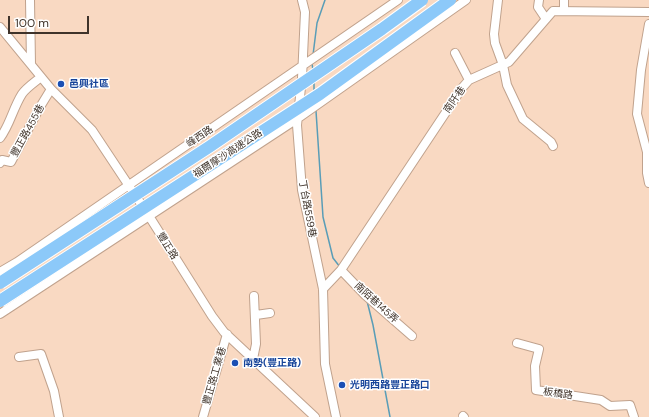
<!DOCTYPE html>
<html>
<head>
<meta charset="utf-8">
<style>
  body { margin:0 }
  #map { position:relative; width:649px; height:417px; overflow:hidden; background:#f9d9c2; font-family:"DM Sans",sans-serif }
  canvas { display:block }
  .scale { position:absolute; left:8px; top:16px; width:81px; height:18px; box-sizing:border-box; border:2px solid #3f332a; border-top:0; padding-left:5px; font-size:12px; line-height:14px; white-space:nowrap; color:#3f332a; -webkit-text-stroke:3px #fff; paint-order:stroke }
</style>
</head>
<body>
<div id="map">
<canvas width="649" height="417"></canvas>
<div class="scale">100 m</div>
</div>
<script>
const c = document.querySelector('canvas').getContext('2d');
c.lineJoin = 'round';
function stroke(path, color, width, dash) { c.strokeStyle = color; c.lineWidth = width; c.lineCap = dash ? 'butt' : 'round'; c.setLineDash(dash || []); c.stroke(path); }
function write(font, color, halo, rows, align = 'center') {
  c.font = font + ' "DM Sans","Noto Sans TC",sans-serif'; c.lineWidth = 3; c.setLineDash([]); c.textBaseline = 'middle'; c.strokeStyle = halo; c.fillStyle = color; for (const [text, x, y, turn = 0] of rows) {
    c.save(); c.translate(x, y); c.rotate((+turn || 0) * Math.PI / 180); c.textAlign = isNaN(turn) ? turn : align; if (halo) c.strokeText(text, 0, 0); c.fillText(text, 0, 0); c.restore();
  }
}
stroke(new Path2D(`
  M 313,55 L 317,23 L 325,0
  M 312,63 L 313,71
  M 314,83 L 314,91
  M 316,111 L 323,217 L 333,258 L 340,267
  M 367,301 L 373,325 L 390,417`), '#599db7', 1.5);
const minor = new Path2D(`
  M 30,0 L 31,64
  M 302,0 L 305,12 L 302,78 L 297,125 L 302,190 L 323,289 L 325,364 L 336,417
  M 498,0 L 494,34 L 495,43 L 503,65 L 507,85 L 523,119 L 551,142 L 553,146
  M 539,0 L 538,7 L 546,19
  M 564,11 L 564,0
  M 649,24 L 641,70 L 637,114 L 647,152 L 647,173 L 649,183
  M 0,27 L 51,89 L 92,130 L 149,216 L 212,316 L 224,332 L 315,417
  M 455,53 L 469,80
  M 0,138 C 10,125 13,108 22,94 C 26,88 35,82 41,77
  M 0,163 L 2,160 L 11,162 L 40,107 L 51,89
  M 341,270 L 365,295 L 412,336
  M 0,272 L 17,262 L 398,0
  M 323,289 L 341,270 L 462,88 L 469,80 L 509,62 L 553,11 L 649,12
  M 0,314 L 297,119 L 466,0
  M 256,315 L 270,313
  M 517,343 L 539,349 L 535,366 L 536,390 L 601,400 L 610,406 L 630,405 L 634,417
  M 19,357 L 41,354 L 54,391 L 59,417
  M 253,359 L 256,344 L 254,296
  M 463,416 L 464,417
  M 203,417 L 227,334`);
stroke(minor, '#c0a28d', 10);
stroke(minor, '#fff', 8);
const highwayBridge = new Path2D(`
  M 0,283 L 209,147 L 382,29 L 422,0
  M 0,301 L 320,94 L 450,0`);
stroke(highwayBridge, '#fff', 14, []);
stroke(highwayBridge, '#8cc9f9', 12);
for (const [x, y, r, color] of [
  [61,84,4,"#1a4fb4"],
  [235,363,4,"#1a4fb4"],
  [342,385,4,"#1a4fb4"]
]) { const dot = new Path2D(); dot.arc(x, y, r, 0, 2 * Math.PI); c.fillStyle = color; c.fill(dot); stroke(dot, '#fff', 1.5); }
write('bold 10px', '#164399', '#fff', [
  ["邑興社區",69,84],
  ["南勢(豐正路)",243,363],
  ["光明西路豐正路口",350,385]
], 'left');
write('10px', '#3f332a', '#fff', [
  ["南阡巷",455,100,-55],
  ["豐正路455巷",28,131,-61],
  ["峰西路",200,137,-34],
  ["福爾摩沙高速公路",228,154,-33],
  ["丁台路559巷",307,209,80],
  ["豐正路",167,246,58],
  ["南陌巷145弄",376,303,42],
  ["豐正路工業巷",215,376,-74],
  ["板橋路",558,394,8]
]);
</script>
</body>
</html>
